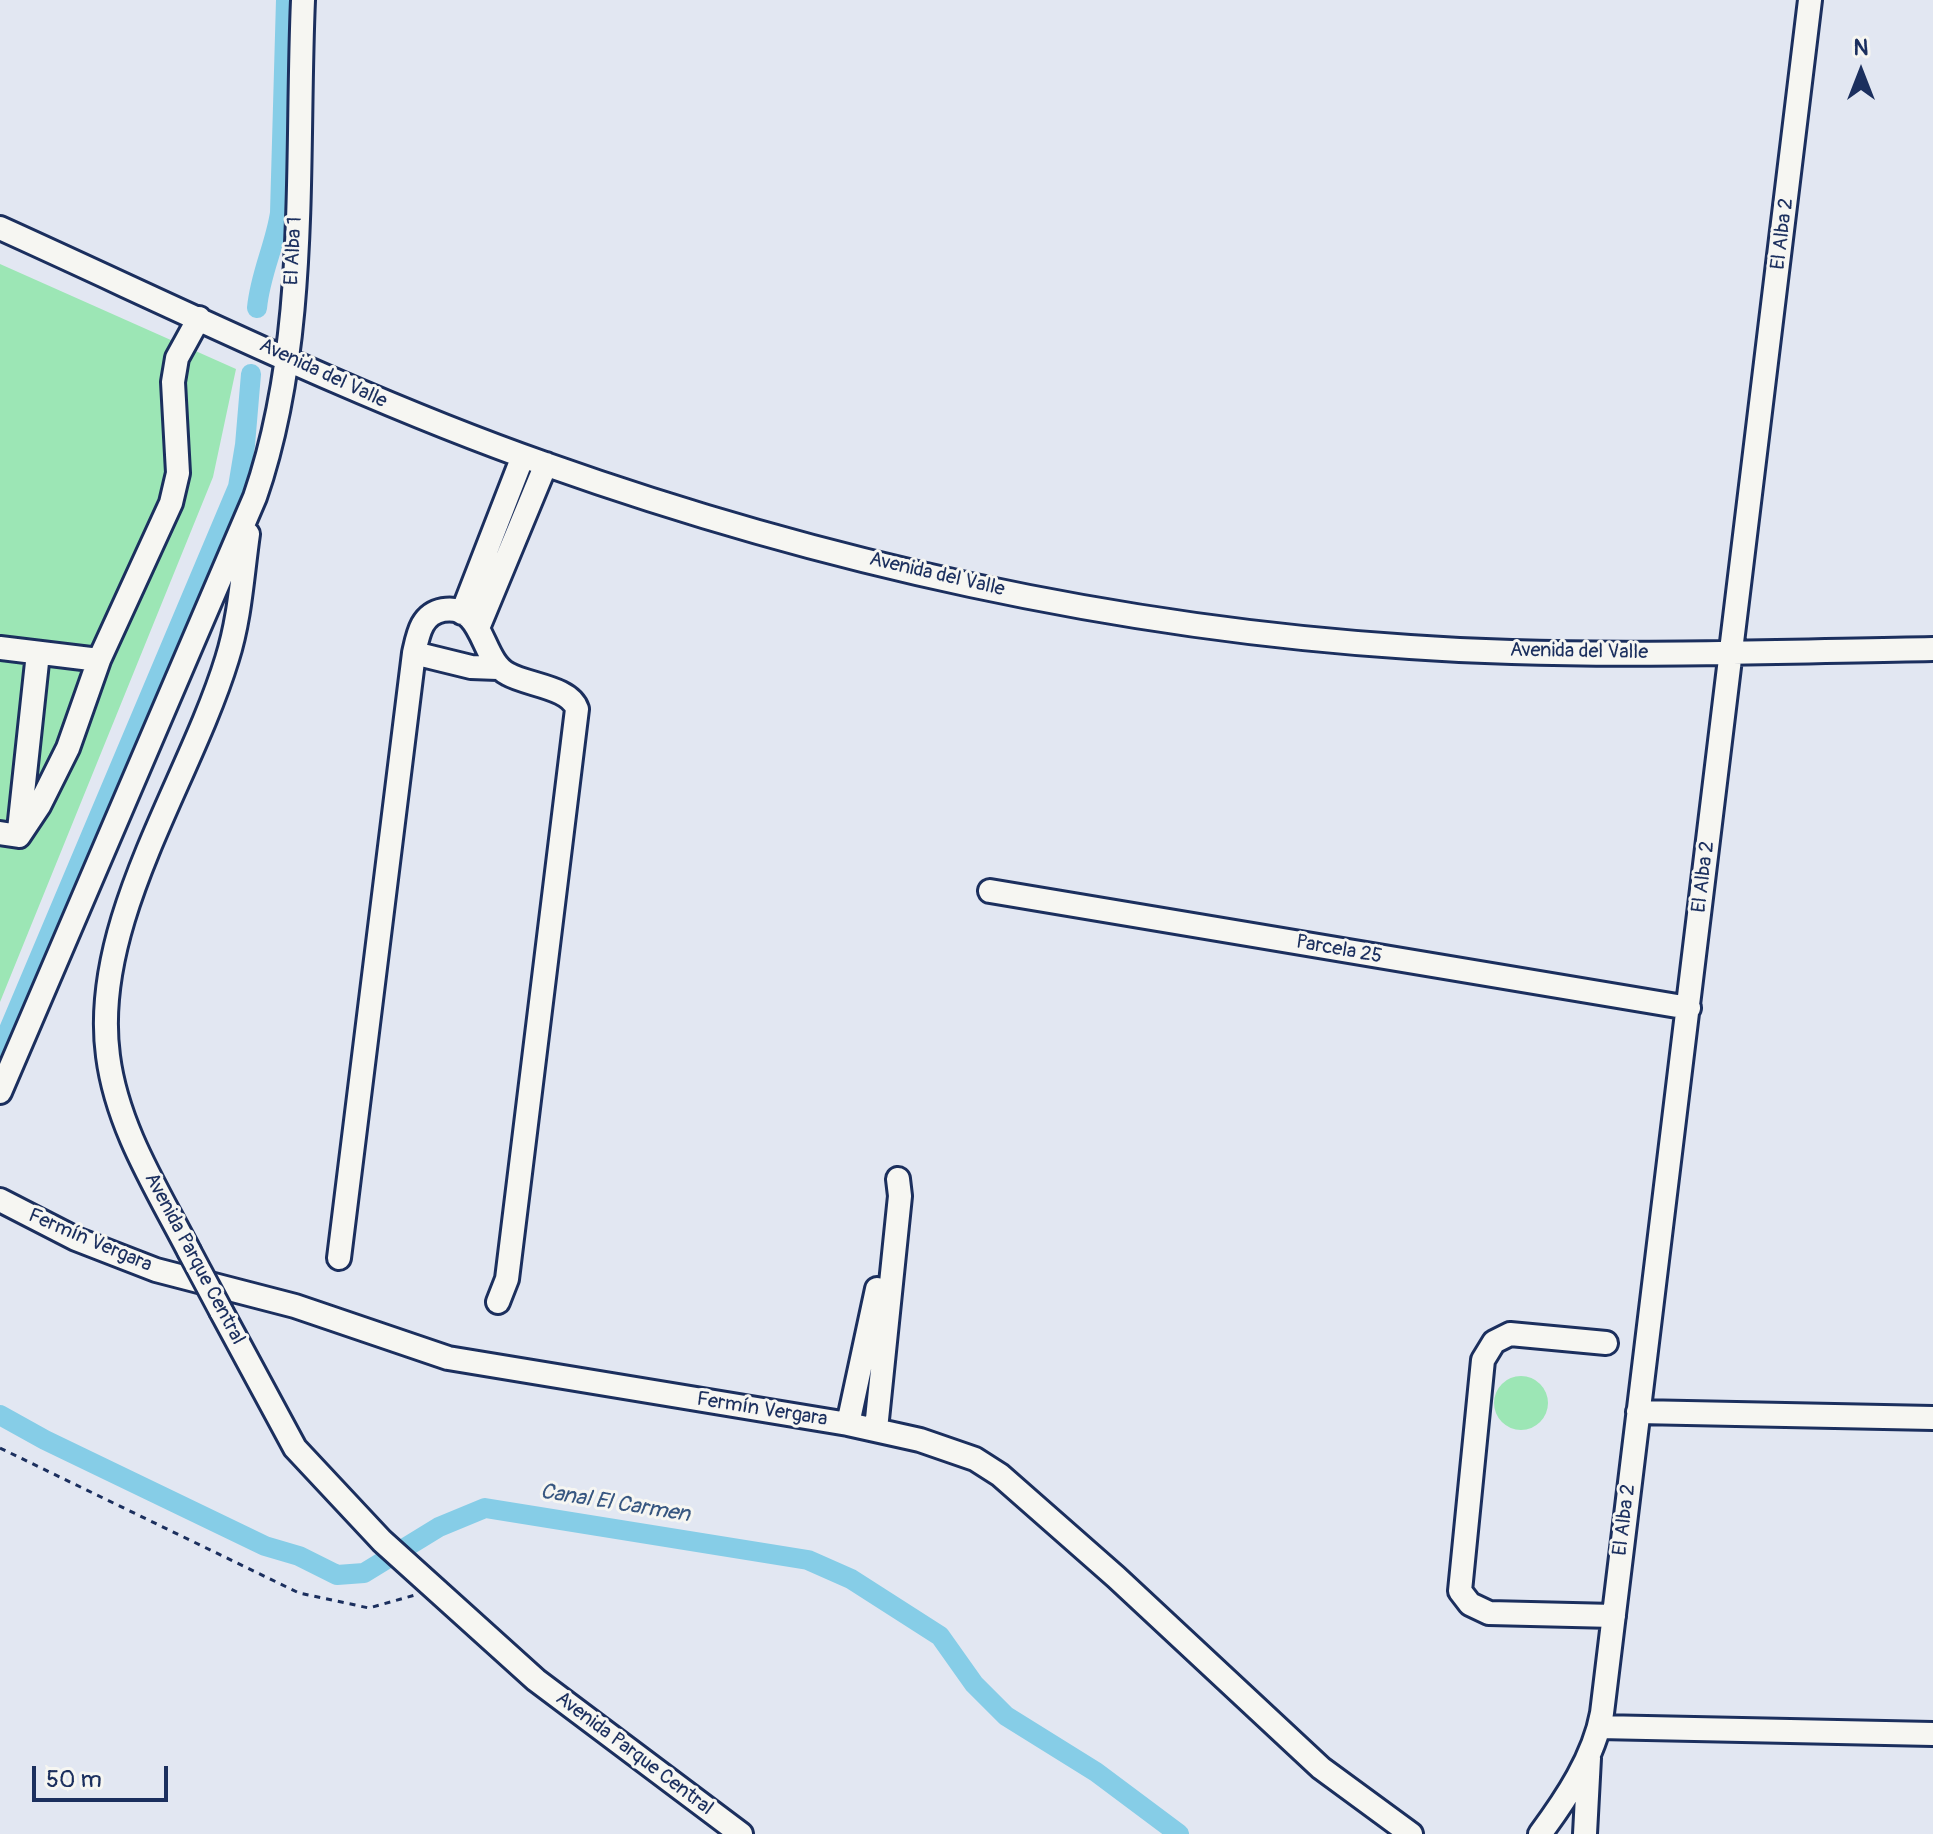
<!DOCTYPE html>
<html>
<head>
<meta charset="utf-8">
<style>
  body { margin:0 }
  #map { position:relative; width:1933px; height:1834px; overflow:hidden; background:#e2e7f2; font-family:Pangolin,sans-serif }
  canvas { display:block }
  .north { position:absolute; left:1821px; top:32px; width:80px; height:80px; -webkit-text-stroke:6px #f6f6f2; paint-order:stroke; rotate:0deg; font-size:22px; font-weight:700; line-height:32px; text-align:center; color:#1b2f5e }
  .north::after { content:''; display:block; margin:auto; width:28px; height:36px; background:#1b2f5e; clip-path:polygon(50% 0,100% 100%,50% 72%,0 100%) }
  .scale { position:absolute; left:32px; top:1766px; width:136px; height:36px; box-sizing:border-box; border:4px solid #1b2f5e; border-top:0; padding-left:10px; font-size:24px; line-height:28px; white-space:nowrap; color:#1b2f5e; -webkit-text-stroke:6px #f6f6f2; paint-order:stroke }
</style>
</head>
<body>
<div id="map">
<canvas width="1933" height="1834"></canvas>
<div class="north">N</div>
<div class="scale">50 m</div>
</div>
<script>
const c = document.querySelector('canvas').getContext('2d');
c.lineJoin = 'round';
function fill(path, color) { c.fillStyle = color; c.fill(path, 'evenodd'); }
function stroke(path, color, width, dash) { c.strokeStyle = color; c.lineWidth = width; c.lineCap = dash ? 'butt' : 'round'; c.setLineDash(dash || []); c.stroke(path); }
function write(font, color, halo, rows, align = 'center') {
  c.font = font + ' Pangolin,sans-serif'; c.lineWidth = 6; c.setLineDash([]); c.textBaseline = 'middle'; c.strokeStyle = halo; c.fillStyle = color; for (const [text, x, y, turn = 0] of rows) {
    c.save(); c.translate(x, y); c.rotate((+turn || 0) * Math.PI / 180); c.textAlign = isNaN(turn) ? turn : align; if (halo) c.strokeText(text, 0, 0); c.fillText(text, 0, 0); c.restore();
  }
}
fill(new Path2D(`
  M 0,264 L 236,369 L 213,477 L 0,1002 Z
  M1494 1403a27 27 0 1 1 54 0a27 27 0 1 1-54 0Z`), '#9ce6b5');
stroke(new Path2D(`
  M 257,308 C 260,274 275,246 280,213 L 286,0
  M 0,1051 L 238,487 L 245,445 L 251,374
  M 0,1415 L 45,1440 L 265,1546 L 299,1556 L 337,1575 L 364,1573 L 439,1527 L 485,1508 L 808,1560 L 851,1579 L 940,1636 L 974,1684 L 1006,1716 L 1096,1772 L 1179,1834`), '#86cde7', 20);
const minor = new Path2D(`
  M 0,228 C 179,309 360,399 545,464 C 821,562 1117,628 1410,647 C 1584,659 1759,652 1933,649
  M 462,613 L 523,456
  M 478,628 L 546,464
  M 0,648 L 99,660
  M 414,653 L 471,667 L 498,668
  M 19,830 L 38,653
  M 0,833 L 19,836 L 39,806 L 68,748 L 99,660 L 171,503 L 178,473 L 173,382 L 177,358 L 199,318
  M 990,891 L 1689,1008
  M 0,1092 L 255,497 C 309,341 296,163 303,0
  M 0,1200 L 76,1239 L 156,1270 L 295,1306 L 448,1358 L 848,1424 L 920,1440 L 975,1459 L 1000,1475 L 1116,1577 L 1321,1768 L 1411,1834
  M 189,1251 C 157,1189 117,1127 108,1056 C 90,923 189,783 227,659 C 240,618 242,576 248,534
  M 339,1258 L 414,653 C 418,635 421,614 443,610 C 485,603 480,660 508,674 C 527,685 570,687 577,709 L 507,1279 L 498,1302
  M 221,1311 L 295,1448 L 382,1541 L 536,1680 L 741,1834
  M 1606,1343 L 1510,1334 L 1494,1342 L 1483,1360 L 1460,1591 L 1470,1604 L 1489,1613 L 1614,1616
  M 1638,1412 L 1933,1418
  M 848,1424 L 877,1289
  M 876,1429 L 900,1196 L 898,1179
  M 1599,1727 L 1933,1734
  M 1540,1834 C 1566,1799 1594,1757 1602,1713 L 1810,0
  M 1585,1834 L 1589,1758`);
stroke(minor, '#1b2f5e', 28);
stroke(new Path2D(`
  M 0,1448 L 299,1593 L 369,1608 L 415,1595`), '#1b2f5e', 3, [6, 6]);
stroke(minor, '#f6f6f2', 22);
const minorBridge = new Path2D(`
  M 189,1251 L 221,1311`);
stroke(minorBridge, '#1b2f5e', 28, []);
stroke(minorBridge, '#f6f6f2', 22);
write('20px', '#1b2f5e', '#f6f6f2', [
  ["El Alba 2",1783,234,-83],
  ["El Alba 1",294,251,-87],
  ["Avenida del Valle",323,374,25],
  ["Avenida del Valle",937,575,13],
  ["Avenida del Valle",1579,652,1],
  ["El Alba 2",1704,877,-83],
  ["Parcela 25",1339,950,10],
  ["Fermín Vergara",90,1241,23],
  ["Avenida Parque Central",194,1259,62],
  ["Fermín Vergara",762,1410,9],
  ["El Alba 2",1625,1520,-83],
  ["Avenida Parque Central",634,1754,37]
]);
write('italic 22px', '#365680', '#f6f6f2', [
  ["Canal El Carmen",615,1504,9]
]);
</script>
</body>
</html>
